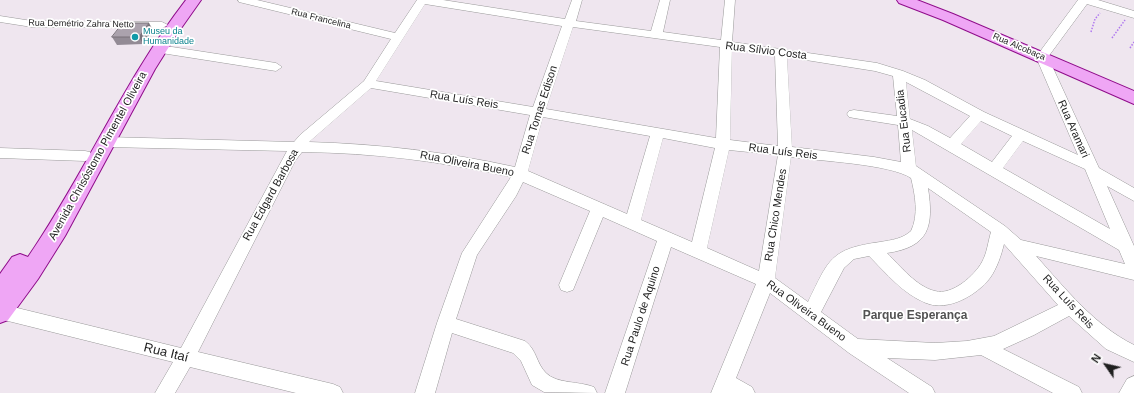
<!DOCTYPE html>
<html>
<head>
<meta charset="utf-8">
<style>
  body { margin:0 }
  #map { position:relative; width:1134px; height:393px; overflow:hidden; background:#efe6ef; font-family:Arial,sans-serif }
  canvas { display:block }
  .north { position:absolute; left:1086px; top:345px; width:40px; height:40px; -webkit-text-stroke:3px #fff; paint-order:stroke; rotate:304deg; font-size:11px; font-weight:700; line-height:16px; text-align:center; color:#1f1f1f }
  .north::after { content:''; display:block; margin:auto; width:14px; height:18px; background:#1f1f1f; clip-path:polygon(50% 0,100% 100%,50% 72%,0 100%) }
</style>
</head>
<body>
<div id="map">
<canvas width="1134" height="393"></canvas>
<div class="north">N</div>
</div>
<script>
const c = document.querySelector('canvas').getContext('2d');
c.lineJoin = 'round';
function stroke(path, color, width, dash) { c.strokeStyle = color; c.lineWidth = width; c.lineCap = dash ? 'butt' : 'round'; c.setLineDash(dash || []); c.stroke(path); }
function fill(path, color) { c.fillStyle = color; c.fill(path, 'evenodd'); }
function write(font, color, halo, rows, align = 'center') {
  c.font = font + ' Arial,sans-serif'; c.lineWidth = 3.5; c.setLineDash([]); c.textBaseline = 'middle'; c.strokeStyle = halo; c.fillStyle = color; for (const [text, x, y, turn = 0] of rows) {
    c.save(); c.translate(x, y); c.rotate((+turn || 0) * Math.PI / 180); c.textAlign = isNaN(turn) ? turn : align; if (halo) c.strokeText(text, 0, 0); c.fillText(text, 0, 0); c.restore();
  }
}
const minor = new Path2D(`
  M 238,0 L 257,0 L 395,33 L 417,0 L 443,0 L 565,19 L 572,0 L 582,0 L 576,21 L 651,31 L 660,0 L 670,0 L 663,32 L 721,40 L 725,0 L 735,0 L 732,42 L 877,63 L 903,71 L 925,80 L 984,112 L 1078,155 L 1036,57 L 1078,0 L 1098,0 L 1134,11 L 1134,18 L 1087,4 L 1048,57 L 1099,168 L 1134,188 L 1134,201 L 1107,186 L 1134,246 L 1134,280 L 1036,256 C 1066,289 1094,325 1134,345 L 1134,362 L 1106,349 L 1069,316 L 1034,335 L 1003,349 L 1079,387 L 1082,393 L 1053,393 L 981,355 L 935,360 L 887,358 L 932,387 L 935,393 L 909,393 L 849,353 L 770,293 L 736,378 L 752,387 L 755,393 L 711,393 L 756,284 L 671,247 L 625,393 L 605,393 L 657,241 L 603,217 L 573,290 L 567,292 L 561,290 L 559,285 L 590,211 L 523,182 L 516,196 L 477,255 L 456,319 L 525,341 C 537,350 536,363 546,373 C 557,384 579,381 594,387 L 597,393 L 544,392 L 532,385 L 521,361 L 513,353 L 452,333 L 435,393 L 415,393 L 437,323 L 462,253 L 511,177 C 440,161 375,153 302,152 L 295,161 L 198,352 L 333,384 L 340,387 L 343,393 L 296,393 L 190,367 L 175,393 L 155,393 L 173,362 L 0,319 L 1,304 L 181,348 L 287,151 L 107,147 L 102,145 L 100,142 L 102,139 L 107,137 L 294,142 L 300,135 L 364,81 L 391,39 L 239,2 ZM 425,4 L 562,26 L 533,107 L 376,81 ZM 573,27 L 720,47 L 716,138 L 546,109 ZM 732,49 L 775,55 L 778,146 L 730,140 ZM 787,57 L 875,71 L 893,76 L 897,116 L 854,110 L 849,111 L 847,114 L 849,117 L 854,118 L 898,125 L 901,162 L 874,157 L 792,147 ZM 906,82 L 970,116 L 950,138 L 928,126 L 910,119 ZM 371,88 L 530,115 L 515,167 C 447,152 379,144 309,142 ZM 543,117 L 650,136 L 627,214 L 528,171 ZM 981,121 L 1012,136 L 992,162 L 961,144 ZM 912,130 L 1119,250 L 1125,264 L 1021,240 L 1005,226 L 916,166 ZM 663,138 L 715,148 L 692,242 L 641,220 ZM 1023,141 L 1085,169 L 1110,229 L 1003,168 ZM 729,150 L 778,155 L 759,271 L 707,248 ZM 791,157 C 819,161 890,164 911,178 C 915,194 919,215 911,231 C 902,239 892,240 880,242 C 830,249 829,259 808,302 L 775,278 ZM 928,188 L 991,232 C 988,242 987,253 982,262 C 975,275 952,296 935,291 C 917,287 900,266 887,253 C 929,247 934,227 928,188 ZM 1004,244 L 1058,305 L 994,336 L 967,341 L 935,343 L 858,339 L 821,312 L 844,268 L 854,259 L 869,256 C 886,273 903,294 926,303 C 948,312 977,295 990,278 C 997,268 1001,256 1004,244 Z
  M 0,16 L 32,21 L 162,22 L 168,25 L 162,28 L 32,27 L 0,22 Z
  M 159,45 L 276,63 L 282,67 L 276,71 L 155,52 L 153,49 Z
  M 0,148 L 85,151 L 90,152 L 92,156 L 90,160 L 85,161 L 0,158 Z
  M 1134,376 L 1134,393 L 1119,393 L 1127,379 Z`);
const major = new Path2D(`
  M 186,0 L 201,0 L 177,34 L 155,69 L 65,236 L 38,279 L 8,320 L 0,323 L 0,274 L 12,257 L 20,254 L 28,257 C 85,174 124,80 186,0 Z
  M 897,0 L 917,0 L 953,14 L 1134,91 L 1134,104 L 943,20 L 899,3 Z`);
stroke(minor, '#999', 1);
stroke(major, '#8f0c8a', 2);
stroke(new Path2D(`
  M 1091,32 L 1095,19 L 1100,13
  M 1112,38 L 1125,20
  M 1130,48 L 1134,42`), '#af77ef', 1.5, [1.5, 1.5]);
fill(minor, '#fff');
fill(major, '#efa6f5');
fill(new Path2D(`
  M 153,30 L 143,44 L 117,45 L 112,37 Z`), '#938b95');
fill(new Path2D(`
  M 149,23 L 153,30 L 143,44 L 139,37 Z`), '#787179');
const building = new Path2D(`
  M 123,23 L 149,23 L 139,37 L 112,37 Z`);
fill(building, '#aba2ad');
stroke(building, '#787179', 1);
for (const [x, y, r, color] of [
  [135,37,4,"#0f9aa8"]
]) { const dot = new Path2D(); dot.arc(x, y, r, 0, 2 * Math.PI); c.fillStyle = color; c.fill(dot); stroke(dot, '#fff', 1.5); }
write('9px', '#1f1f1f', '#fff', [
  ["Rua Francelina",321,19,14],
  ["Rua Demétrio Zahra Netto",81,24,1],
  ["Rua Alcobaça",1019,47,23]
]);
write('9px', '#0d838f', '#fff', [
  ["Museu da",143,32],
  ["Humanidade",143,42]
], 'left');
write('11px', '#1f1f1f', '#fff', [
  ["Rua Sílvio Costa",766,51,7],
  ["Rua Luís Reis",464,100,9],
  ["Rua Tomas Edison",540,110,-72],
  ["Rua Eucadia",904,121,-97],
  ["Rua Aramari",1073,129,66],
  ["Rua Luís Reis",783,152,7],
  ["Avenida Chrisóstomo Pimentel Oliveira",98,156,-61],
  ["Rua Oliveira Bueno",467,164,11],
  ["Rua Edgard Barbosa",271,195,-61],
  ["Rua Chico Mendes",776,215,-81],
  ["Rua Luís Reis",1068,302,47],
  ["Rua Oliveira Bueno",806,311,36],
  ["Rua Paulo de Aquino",641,316,-72]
]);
write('bold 12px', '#525252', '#fff', [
  ["Parque Esperança",915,316]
]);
write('13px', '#1f1f1f', '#fff', [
  ["Rua Itaí",166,353,14]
]);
</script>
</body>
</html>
